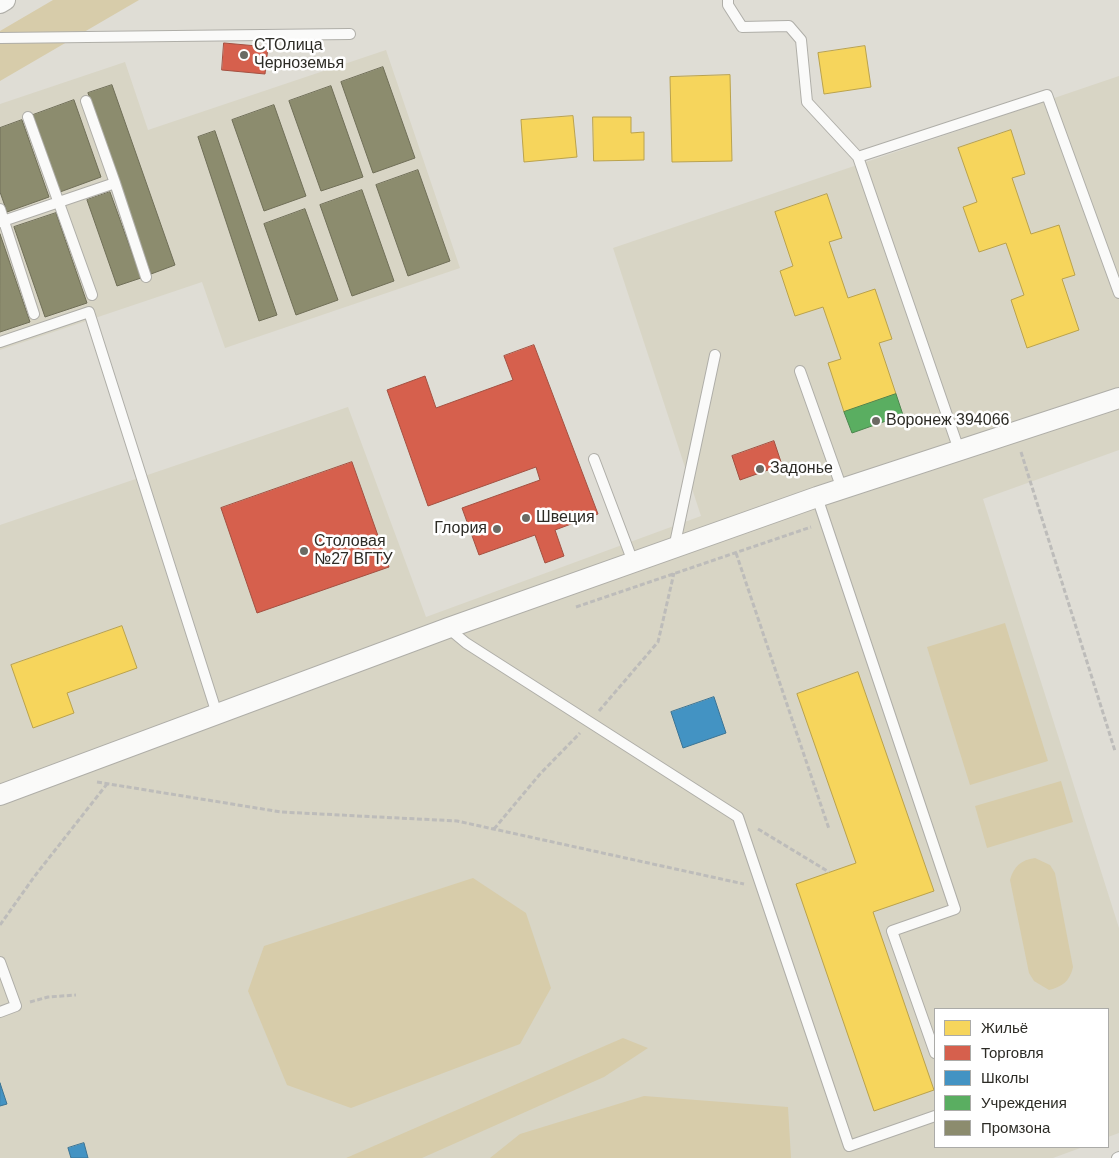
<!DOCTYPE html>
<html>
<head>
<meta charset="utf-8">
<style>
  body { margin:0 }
  #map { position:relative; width:1119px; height:1158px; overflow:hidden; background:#dfddd5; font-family:Arial,sans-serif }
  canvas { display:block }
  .legend { position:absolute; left:934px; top:1008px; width:175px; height:140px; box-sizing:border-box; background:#fff; border:1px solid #ababa8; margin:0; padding:6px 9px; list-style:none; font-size:15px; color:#2d2c26 }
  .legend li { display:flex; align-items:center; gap:10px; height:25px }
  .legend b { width:25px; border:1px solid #ababa8 }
</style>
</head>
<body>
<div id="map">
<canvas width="1119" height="1158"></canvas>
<ul class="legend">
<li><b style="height:14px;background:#f6d55c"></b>Жильё</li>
<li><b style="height:14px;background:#d6604d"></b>Торговля</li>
<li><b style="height:14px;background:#4393c3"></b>Школы</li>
<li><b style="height:14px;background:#5aae61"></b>Учреждения</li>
<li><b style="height:14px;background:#8c8c6e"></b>Промзона</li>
</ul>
</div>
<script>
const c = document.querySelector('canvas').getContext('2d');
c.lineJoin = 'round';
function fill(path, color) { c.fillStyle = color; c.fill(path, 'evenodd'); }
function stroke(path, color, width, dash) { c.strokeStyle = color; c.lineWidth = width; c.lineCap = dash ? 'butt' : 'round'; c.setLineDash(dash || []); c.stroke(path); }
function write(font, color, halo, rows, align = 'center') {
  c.font = font + ' Arial,sans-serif'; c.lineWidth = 5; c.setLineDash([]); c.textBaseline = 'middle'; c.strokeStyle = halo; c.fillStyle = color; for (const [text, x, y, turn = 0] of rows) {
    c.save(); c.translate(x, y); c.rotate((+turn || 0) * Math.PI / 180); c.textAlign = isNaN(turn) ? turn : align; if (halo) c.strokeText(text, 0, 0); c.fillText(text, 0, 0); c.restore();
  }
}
fill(new Path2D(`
  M 386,50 L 460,268 L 225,348 L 202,282 L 0,350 L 0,104 L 125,62 L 148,130 Z
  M 1119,76 L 1119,450 L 983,499 L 1119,928 L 1119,1133 L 1108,1137 L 1108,1009 L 935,1009 L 935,1147 L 1083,1147 L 1053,1158 L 0,1158 L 0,525 L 348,407 L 426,617 L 701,516 L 613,248 Z`), '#d8d5c5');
fill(new Path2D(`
  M 53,0 L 139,0 L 0,81 L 0,31 Z
  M 1005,623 L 1048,761 L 970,785 L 927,647 Z
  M 1061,781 L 1073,822 L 987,848 L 975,806 Z
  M 1035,858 L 1050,865 L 1055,873 L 1073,967 C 1070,981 1062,987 1049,990 L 1034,981 L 1029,973 L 1010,880 C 1014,866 1021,860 1035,858 Z
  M 473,878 L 526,913 L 551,988 L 520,1044 L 351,1108 L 287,1085 L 248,991 L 264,946 Z
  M 623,1038 L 648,1048 L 604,1077 L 422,1158 L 346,1158 Z
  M 644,1096 L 788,1107 L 791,1158 L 490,1158 L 520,1134 Z`), '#d7ccaa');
const homes = new Path2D(`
  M 865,46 L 871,87 L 824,94 L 818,53 Z
  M 730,75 L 732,161 L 672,162 L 670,77 Z
  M 573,116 L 577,157 L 524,162 L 521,120 Z
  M 593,117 L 631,117 L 631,133 L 644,132 L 644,160 L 594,161 Z
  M 1011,130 L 1025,174 L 1012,178 L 1031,234 L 1059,225 L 1075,275 L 1062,279 L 1079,330 L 1027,348 L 1011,300 L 1024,295 L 1006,243 L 979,252 L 963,207 L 977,202 L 958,148 Z
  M 827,194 L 842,238 L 829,242 L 848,298 L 875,289 L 892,339 L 879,343 L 896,394 L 844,412 L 828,363 L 841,359 L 823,307 L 795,316 L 780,271 L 793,266 L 775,212 Z
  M 122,626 L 137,668 L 67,693 L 74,713 L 33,728 L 11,665 Z
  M 858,672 L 934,891 L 873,912 L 934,1090 L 874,1111 L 796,884 L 856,863 L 797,694 Z`);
fill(homes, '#f6d55c');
stroke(homes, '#baa24c', 1);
const shops = new Path2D(`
  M 224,43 L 268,47 L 265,74 L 222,70 Z
  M 534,345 L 598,514 L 555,530 L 564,556 L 545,563 L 535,535 L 479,555 L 462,508 L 540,480 L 536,467 L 428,506 L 387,390 L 425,376 L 436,408 L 513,380 L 504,356 Z
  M 774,441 L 782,465 L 740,480 L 732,456 Z
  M 352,462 L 389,567 L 257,613 L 221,508 Z`);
fill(shops, '#d6604d');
stroke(shops, '#a35041', 1);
const schools = new Path2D(`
  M 714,697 L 726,733 L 683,748 L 671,712 Z
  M 0,1083 L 7,1104 L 0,1106 Z
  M 84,1143 L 88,1158 L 71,1158 L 68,1148 Z`);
fill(schools, '#4393c3');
stroke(schools, '#3c7494', 1);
const public = new Path2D(`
  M 896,394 L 903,415 L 852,433 L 844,412 Z`);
fill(public, '#5aae61');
stroke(public, '#4c874f', 1);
const industry = new Path2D(`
  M 383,67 L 415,158 L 373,173 L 341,82 Z
  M 112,85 L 175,265 L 151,274 L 88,93 Z
  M 331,86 L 363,177 L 321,191 L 289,101 Z
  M 74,100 L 101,177 L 60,192 L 33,115 Z
  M 274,105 L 306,196 L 264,211 L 232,120 Z
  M 22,120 L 49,197 L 7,212 L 0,192 L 0,128 Z
  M 215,131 L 277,315 L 259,321 L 198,137 Z
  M 418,170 L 450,261 L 408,276 L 376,185 Z
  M 362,190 L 394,281 L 352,296 L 320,205 Z
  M 110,192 L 141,278 L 117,286 L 87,200 Z
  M 305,209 L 338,300 L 296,315 L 264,224 Z
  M 56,213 L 87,303 L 45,317 L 14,227 Z
  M 0,234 L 30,322 L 0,332 Z`);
fill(industry, '#8c8c6e');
stroke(industry, '#706f58', 1);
const lane = new Path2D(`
  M 728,0 L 728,5 L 742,27 L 789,26 L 801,40 L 807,102 L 858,157
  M 0,38 L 350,34
  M 86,101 L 115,183
  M 28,117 L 92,295
  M 0,209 L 34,314
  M 0,222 L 115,183 L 146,277
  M 0,342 L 89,312 L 217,714
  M 800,371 L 842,489
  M 959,450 L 858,157 L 1047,95 L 1119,293
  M 594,459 L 633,562
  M 817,497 L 955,909 L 892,931 L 935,1053
  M 674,548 L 715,355
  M 448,628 L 466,643 L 738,817 L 849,1146 L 935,1116
  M 0,962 L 16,1006 L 0,1012
  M 1117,1158 L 1119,1157`);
const street = new Path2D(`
  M 0,3 L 5,0
  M 0,795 L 448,628 L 817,497 L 1119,398`);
stroke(lane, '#afaea8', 12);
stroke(street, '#afaea8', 22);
stroke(new Path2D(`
  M 1021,452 L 1115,751
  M 736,553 L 829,829
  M 576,607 L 811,527
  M 599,711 L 658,642 L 674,573
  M 97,782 L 281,812 L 457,821 L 744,884
  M 494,829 L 540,774 L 580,733
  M 758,829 L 829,872
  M 0,925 L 34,877 L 107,784
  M 30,1002 L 48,997 L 76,995`), '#bdbcba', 3, [5, 2.5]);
stroke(lane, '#fafaf9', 10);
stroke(street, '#fafaf9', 20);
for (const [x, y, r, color] of [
  [244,55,5,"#6b6a63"],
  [876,421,5,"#6b6a63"],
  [760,469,5,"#6b6a63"],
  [526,518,5,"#6b6a63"],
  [497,529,5,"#6b6a63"],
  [304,551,5,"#6b6a63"]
]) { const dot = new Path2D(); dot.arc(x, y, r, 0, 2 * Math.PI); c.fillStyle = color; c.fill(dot); stroke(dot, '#fff', 2); }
write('16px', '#2d2c26', '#fff', [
  ["СТОлица",254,46],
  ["Черноземья",254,64],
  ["Воронеж 394066",886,421],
  ["Задонье",770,469],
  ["Швеция",536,518],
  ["Глория",487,529,"right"],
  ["Столовая",314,542],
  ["№27 ВГТУ",314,560]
], 'left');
</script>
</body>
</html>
